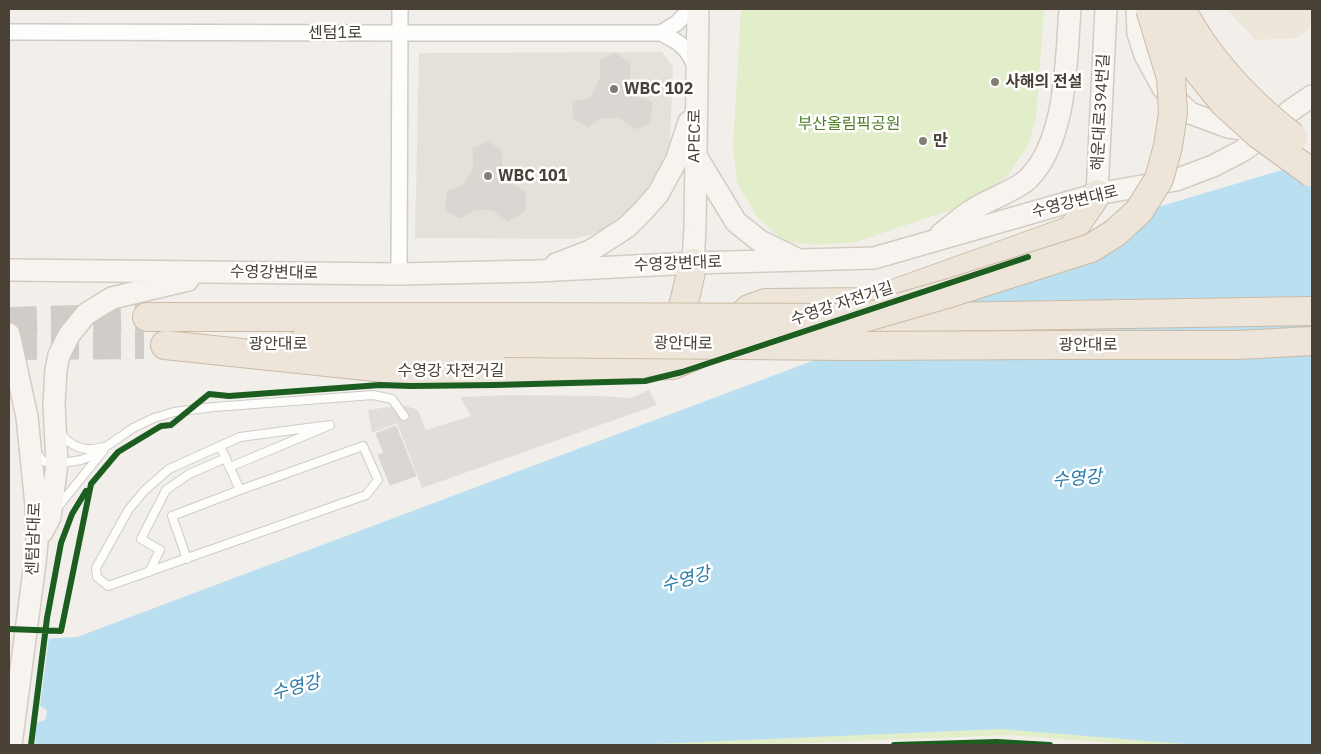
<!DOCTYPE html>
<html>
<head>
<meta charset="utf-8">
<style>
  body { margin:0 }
  #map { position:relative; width:1321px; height:754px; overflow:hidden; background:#f2efeb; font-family:"IBM Plex Sans",sans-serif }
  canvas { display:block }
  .frame { position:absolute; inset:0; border:10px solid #494036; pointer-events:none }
</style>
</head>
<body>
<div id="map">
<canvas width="1321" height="754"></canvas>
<div class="frame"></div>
</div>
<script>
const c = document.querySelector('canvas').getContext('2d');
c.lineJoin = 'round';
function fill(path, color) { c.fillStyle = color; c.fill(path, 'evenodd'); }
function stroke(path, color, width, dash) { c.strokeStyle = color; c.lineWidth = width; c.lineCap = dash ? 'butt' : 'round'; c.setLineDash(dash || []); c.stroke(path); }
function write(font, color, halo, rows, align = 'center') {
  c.font = font + ' "IBM Plex Sans","Noto Sans KR",sans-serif'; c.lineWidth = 5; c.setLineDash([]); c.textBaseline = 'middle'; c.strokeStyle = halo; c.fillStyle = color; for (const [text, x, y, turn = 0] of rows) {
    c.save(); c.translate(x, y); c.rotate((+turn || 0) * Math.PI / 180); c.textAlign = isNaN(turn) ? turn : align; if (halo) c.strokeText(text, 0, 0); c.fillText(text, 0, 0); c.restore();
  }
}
fill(new Path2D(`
  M 662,52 L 673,67 L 670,142 L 662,163 L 636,206 L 623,218 L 608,227 L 590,235 L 573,239 L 415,238 L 419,53 Z`), '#e6e1d8');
fill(new Path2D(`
  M 1226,9 L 1312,9 L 1312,27 L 1296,38 L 1256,40 Z`), '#ede6da');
fill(new Path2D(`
  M 741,9 L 1044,9 L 1036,119 L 1028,146 L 1008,175 L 978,201 L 856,242 L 817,245 L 784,241 L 758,218 L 737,183 L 733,145 Z
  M 766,720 L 1312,734 L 1312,745 L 1132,745 L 1010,735 L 755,745 L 495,745 Z`), '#e2edca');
fill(new Path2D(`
  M 649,390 L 657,405 L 422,488 L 397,423 L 372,433 L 368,410 L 403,405 L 418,410 L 426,430 L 471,416 L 460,397 L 509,395 L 599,396 L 631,398 Z`), '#e1deda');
fill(new Path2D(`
  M 1312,161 L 1312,745 L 1197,745 L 1001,729 L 630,745 L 9,745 L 9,641 L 77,637 L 1116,247 L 1128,216 Z`), '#badff1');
fill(new Path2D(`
  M 49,637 L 40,706 L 45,709 L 47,711 L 46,718 L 43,721 L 37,722 L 35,745 L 9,745 L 9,638 Z`), '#f2efeb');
const building = new Path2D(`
  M 616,54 L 630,64 L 629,81 L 638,97 L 652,102 L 650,122 L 636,129 L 619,117 L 600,118 L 588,127 L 573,118 L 573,102 L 590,99 L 601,77 L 600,60 Z
  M 488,142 L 501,150 L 502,169 L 512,184 L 525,192 L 525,211 L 508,221 L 493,210 L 475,209 L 460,218 L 445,210 L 448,191 L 463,186 L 474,168 L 473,149 Z
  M 396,426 L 416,476 L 390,485 L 378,455 L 384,453 L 376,434 Z`);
fill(building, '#dad6d2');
stroke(building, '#dad6d0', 1);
stroke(new Path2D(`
  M 9,321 L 147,317
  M 9,346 L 144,345`), '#d0ccc7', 28, [28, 14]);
const lane = new Path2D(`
  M 60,433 C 67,442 79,450 90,449 C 94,449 99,448 103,447
  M 220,446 L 240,490 L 363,446 L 378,480 L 366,495 L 108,586 L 97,577 L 96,568 L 129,509 L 145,490 L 169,469 Z
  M 220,446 L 240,437 L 330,425 L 230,467
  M 35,452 L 43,461 L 57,464 L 81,460 L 94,455 L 133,428 L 154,418 L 174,412 L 214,407 L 373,395 L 392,399 L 404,416
  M 57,508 L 103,451
  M 187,559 L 172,516 L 240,490
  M 149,572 L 160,550 L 141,539 L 166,490 L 189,474 L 226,458`);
const street = new Path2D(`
  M 9,32 L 400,33 L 661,33 C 681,43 687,47 696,68
  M 661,33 L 677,23 L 690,9
  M 399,274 L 400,9`);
const secondary = new Path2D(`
  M 1137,9 L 1138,33 L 1145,55 L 1163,88 L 1190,113 L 1228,127 L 1258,131
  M 696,156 L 736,222 L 760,241 L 797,259
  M 1097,194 L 1106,9
  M 941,234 C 952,225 962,216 974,209 C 989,199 1015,191 1028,179 C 1067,140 1066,61 1070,9
  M 693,263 L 695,227 L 698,9
  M 556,264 L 590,251 L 627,227 L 643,211 L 658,194 L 676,161 L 689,122
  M 9,270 L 399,274 L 537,271 L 693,263 L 874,258 L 1097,194 L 1176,180 L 1213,166 L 1242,151 L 1268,133 L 1290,111 L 1312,96
  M 9,334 L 27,417 L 36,505 L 37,543 L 35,563 L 11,745
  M 42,532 L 50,517 L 57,464 L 54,404 L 56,370 L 59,355 L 69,335 L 86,314 L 112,298 L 188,280`);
const highway = new Path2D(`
  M 147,317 L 501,317
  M 879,318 L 1312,311
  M 301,344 L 504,343
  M 165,345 L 413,371 L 601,368 L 644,366 L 661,352 L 674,332 L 684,303 L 693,263
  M 1056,345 L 1238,345 L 1312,341
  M 644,366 L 673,365 L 701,353 L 749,309 L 766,303 L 871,302 L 1072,230 L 1097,194`);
stroke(lane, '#cfcbc7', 10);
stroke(street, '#cfcbc7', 18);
stroke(secondary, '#d2ccc2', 24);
stroke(highway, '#cbbba5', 30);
stroke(lane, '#fdfdfc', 8);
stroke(street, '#fdfdfc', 15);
stroke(secondary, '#f7f4ef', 21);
stroke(highway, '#ede5d9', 28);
const highwayBridge = new Path2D(`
  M 1181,9 C 1188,21 1195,33 1203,45 C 1228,80 1259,111 1293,137
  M 1162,19 L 1187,57 L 1224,103 L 1258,134 L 1312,173
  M 501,317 L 863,318 L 950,293 L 1091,248 L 1115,233 L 1139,211 L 1159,179 L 1168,146 L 1173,113 L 1171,78 L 1150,9
  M 504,343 L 851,346 L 1056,345`);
stroke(highwayBridge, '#cbbba5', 30, []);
stroke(highwayBridge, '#ede5d9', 28);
stroke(new Path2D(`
  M 9,629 L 61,631 L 91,484 L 118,452 L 161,426 L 171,425 L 209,394 L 229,396 L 380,385 L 411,386 L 495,385 L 645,381 L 682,372 L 1028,257
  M 31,745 L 47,618 L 61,543 L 72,514 L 86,491
  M 894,745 L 997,742 L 1050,745`), '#1b5e20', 6);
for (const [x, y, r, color] of [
  [995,82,5,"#847d75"],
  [614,89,5,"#847d75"],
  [923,141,5,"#847d75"],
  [488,176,5,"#847d75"]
]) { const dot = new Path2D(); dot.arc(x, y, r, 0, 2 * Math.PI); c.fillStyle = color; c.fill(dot); stroke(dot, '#fff', 2); }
write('16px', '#494036', '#fff', [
  ["센텀1로",335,33],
  ["해운대로394번길",1101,112,-87],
  ["APEC로",695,136,-89],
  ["수영강변대로",1075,202,-14],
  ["수영강변대로",678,264,-2],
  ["수영강변대로",274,273,1],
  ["수영강 자전거길",842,304,-18],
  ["광안대로",278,344],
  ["광안대로",683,344,1],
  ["광안대로",1088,345],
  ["수영강 자전거길",451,371],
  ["센텀남대로",34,539,-88]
]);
write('bold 16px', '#494036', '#fff', [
  ["사해의 전설",1005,82],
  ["WBC 102",624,89],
  ["만",933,141],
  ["WBC 101",498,176]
], 'left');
write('16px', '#4d7e26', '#fff', [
  ["부산올림픽공원",849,124]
]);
write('italic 18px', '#277ba9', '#fff', [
  ["수영강",1077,479,-5],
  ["수영강",686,580,-15],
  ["수영강",296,688,-15]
]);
</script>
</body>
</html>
